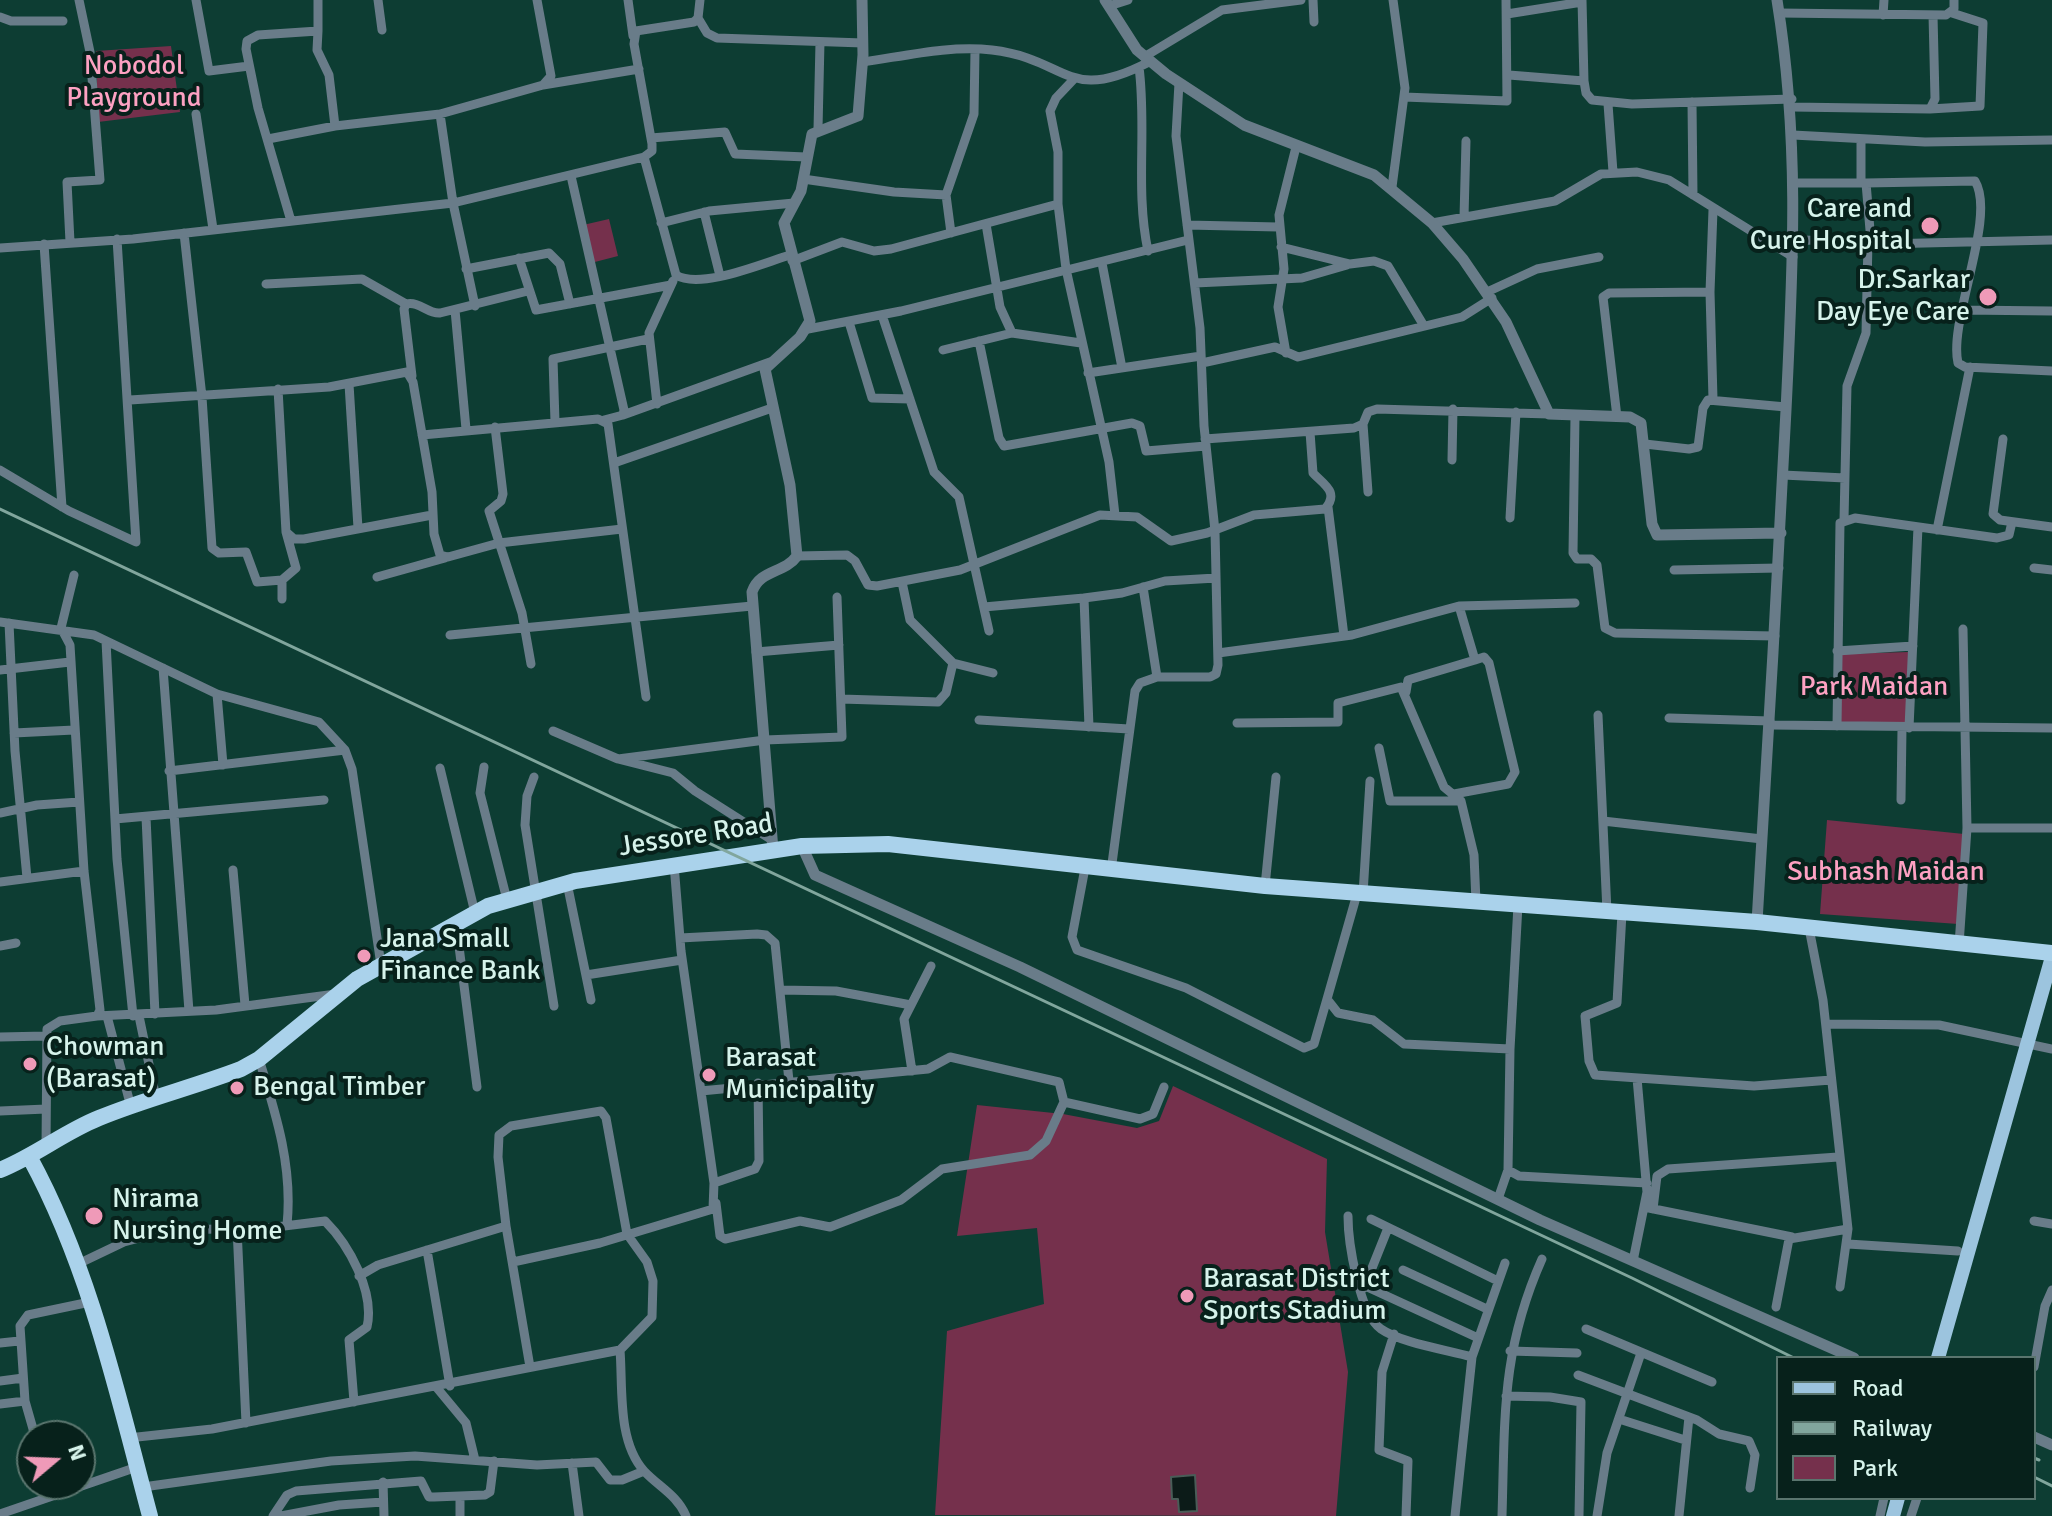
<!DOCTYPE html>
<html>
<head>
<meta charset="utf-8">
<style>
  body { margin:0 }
  #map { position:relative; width:2052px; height:1516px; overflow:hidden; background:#0d3d33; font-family:Signika,sans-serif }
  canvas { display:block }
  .legend { position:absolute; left:1776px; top:1356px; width:260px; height:144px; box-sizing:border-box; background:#07211b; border:2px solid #5a756e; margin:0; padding:10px 14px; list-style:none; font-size:24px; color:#d6f3eb }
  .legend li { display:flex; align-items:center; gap:16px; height:40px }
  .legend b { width:40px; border:2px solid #5a756e }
  .north { position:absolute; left:16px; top:1420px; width:80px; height:80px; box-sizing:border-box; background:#07211b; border:2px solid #5a756e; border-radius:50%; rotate:71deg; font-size:22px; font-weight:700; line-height:32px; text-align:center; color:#d6f3eb }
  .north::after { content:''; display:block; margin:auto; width:28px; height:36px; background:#ef9ab8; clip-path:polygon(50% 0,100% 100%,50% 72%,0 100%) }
</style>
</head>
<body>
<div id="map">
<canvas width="2052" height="1516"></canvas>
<ul class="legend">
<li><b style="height:10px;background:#9cc4de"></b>Road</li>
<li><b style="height:10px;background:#81a69d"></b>Railway</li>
<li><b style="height:22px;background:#75304c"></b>Park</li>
</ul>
<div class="north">N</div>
</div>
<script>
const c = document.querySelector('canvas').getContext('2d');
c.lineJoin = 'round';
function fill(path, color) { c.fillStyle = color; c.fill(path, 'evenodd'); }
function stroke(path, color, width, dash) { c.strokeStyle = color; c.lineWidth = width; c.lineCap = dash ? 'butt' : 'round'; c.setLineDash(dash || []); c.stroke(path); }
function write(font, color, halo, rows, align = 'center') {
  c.font = font + ' Signika,sans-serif'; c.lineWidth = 8; c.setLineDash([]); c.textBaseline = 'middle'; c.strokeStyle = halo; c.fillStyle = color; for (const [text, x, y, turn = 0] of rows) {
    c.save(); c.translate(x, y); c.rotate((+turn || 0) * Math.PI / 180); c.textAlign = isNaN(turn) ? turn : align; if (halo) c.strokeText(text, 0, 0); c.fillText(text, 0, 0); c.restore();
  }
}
fill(new Path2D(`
  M 171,46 L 180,112 L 98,122 L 96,51 Z
  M 609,219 L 618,256 L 591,263 L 583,225 Z
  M 1909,652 L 1908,723 L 1840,722 L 1839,654 Z
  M 1827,820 L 1964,834 L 1958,924 L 1820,914 Z
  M 1173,1086 L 1327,1159 L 1325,1232 L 1348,1372 L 1336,1516 L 935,1515 L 947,1331 L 1044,1304 L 1037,1228 L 957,1236 L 977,1105 L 1063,1114 L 1137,1128 L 1159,1121 Z`), '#75304c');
const water = new Path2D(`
  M 1195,1475 L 1197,1511 L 1179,1512 L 1178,1499 L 1172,1499 L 1171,1477 Z`);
fill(water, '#0c1b18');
stroke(water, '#495c57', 2);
stroke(new Path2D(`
  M 196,0 L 209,71 L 249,66
  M 378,0 L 382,30
  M 628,0 L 633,36
  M 1313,0 L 1314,22
  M 1582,0 L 1584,81 L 1586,93 L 1592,100 L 1632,104 L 1792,99
  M 1109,6 L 1128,0
  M 1779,13 L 1946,15 L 1954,9 L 1954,0
  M 1507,14 L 1582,2
  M 1883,15 L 1884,0
  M 0,17 L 11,21 L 63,21
  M 698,18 L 707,33 L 717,38 L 863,43
  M 318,31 L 317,50 L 329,75 L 335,126
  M 1144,57 L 1222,10 L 1301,0
  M 863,62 C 905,56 950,45 992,50 C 1069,59 1066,105 1149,62
  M 1139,67 C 1147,129 1135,190 1148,251
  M 1509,75 L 1584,81
  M 1074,79 L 1056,98 L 1050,111 L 1058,152 L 1058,204 L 1066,269 L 1109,462 L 1115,515
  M 543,85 L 639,69
  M 1404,97 L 1507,101 L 1506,0
  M 1692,102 L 1693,195
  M 1608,104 L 1613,172
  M 1792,107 L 1930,109 L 1935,99 L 1933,15
  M 1930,109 L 1980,106 L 1983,23 L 1952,13
  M 196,114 L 213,229
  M 440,114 L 453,203 L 475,306
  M 818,129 L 820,42
  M 1793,135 L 1925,142 L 2052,140
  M 651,138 L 725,132 L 735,154 L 806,157
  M 268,139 L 335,126 L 440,114 L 543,85 L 551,76 L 537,0
  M 1861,139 L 1861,182
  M 644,157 L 676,275 C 700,290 763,263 790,255
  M 571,176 L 624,410 L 623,415 L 604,420
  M 803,179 L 894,192 L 946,195
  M 1794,183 L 1866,183 L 1870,230 L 1882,244 L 2052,240
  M 1866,183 L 1975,181 C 1997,217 1948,321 1958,363 L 1965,367 L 2052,371
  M 1392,187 L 1405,88 L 1393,0
  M 1713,210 L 1710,292 L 1713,399
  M 704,212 L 720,276
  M 1464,217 L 1466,141
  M 291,221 L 258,108 L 246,49 L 247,41 L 258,35 L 318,31 L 318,0
  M 661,223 L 709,211 L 794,203
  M 1432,223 L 1555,201 L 1601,174 L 1637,172 L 1669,180 L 1793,257
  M 986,224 L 1000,307 L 1012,333 L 1081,343
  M 1187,225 L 1278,227
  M 184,233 L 202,397 L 212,548 L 219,553 L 246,552 L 257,582 L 282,580
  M 951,233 L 946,195 L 974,114 L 975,50
  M 117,239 L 136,542
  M 1794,240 L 1874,241
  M 70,242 L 67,182 L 100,180 L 90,52 L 79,0
  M 44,244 L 62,507
  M 1281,247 L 1350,264 L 1374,261 L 1388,266 L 1424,326
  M 0,248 L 133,239 L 453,203 L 644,157 L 652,151 L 652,144 L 634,44 L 636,31 L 694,22 L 698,18 L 700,0
  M 519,258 L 536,310 L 671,285
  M 792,261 L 842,242 L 874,251 L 891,249 L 1058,204
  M 1102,263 L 1122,368
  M 466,269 L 549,253 L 560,264 L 570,304
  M 1195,283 L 1302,278 L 1347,265
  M 266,284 L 362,279 L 406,304
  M 1487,292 L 1537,269 L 1599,257
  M 455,310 L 466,429
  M 1963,310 L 2052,311
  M 882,315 L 934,472 L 959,497 L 989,631
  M 849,322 L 872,398 L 910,399
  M 808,329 L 901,311 L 1188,240
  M 979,341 L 999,438 L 1004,446 L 1132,423 L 1140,426 L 1146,451 L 1206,446
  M 943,350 L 1012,333
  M 1286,353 L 1278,307 L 1284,269 L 1279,215 L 1296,147
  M 1202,363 L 1275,347 L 1298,357 L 1462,317 L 1492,298
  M 1088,373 L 1201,356
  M 412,376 L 404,309 L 406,304 C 420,301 427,314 440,313 L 528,291
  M 349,384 L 358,528
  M 278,389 L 286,532 L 294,539 L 304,539 L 432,515
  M 130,400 L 329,387 L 407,372 L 413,382 L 432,492 L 434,534 L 440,555 L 448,557 L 499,543 L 622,529
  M 657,404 L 649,333 L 673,281
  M 623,415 L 770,362
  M 1575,416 L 1573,553 L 1577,559 L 1591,559 L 1597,565 L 1605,628 L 1615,633 L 1775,636
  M 1617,417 L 1603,297 L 1609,293 L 1710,292
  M 555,422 L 553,359 L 648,339
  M 1363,424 L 1368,492
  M 495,427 L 503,494 L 501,501 L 489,511 L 522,613 L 531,664
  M 422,435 L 598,419 L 608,424 L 646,697
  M 1205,439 L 1354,428 L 1363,424 L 1368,412 L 1377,409 L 1549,414
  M 2003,439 L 1993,514 L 2000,520 L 2052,527
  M 1645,444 L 1689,449 L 1698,447 L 1703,408 L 1708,400 L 1786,407
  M 1452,460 L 1453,409
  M 614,463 L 772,408
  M 0,470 L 69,511 L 136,542
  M 1783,475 L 1845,478
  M 1328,507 L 1344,636
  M 1510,518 L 1516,412
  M 1844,520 L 1847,386 L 1866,333 L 1868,241
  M 1937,530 L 1970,367
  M 797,556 L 847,555 L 855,561 L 868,585 L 877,586 L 960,570 L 1100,515 L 1137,517 L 1171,541 L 1207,533 L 1254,515 L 1325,509 C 1340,492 1323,484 1313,473 L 1310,432
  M 2034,568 L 2052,570
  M 1674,570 L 1779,568
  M 377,577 L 445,558
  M 902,582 L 910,620 L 953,663
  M 1143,587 L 1157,677
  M 282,599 L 282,580 L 296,568 L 286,532
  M 984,607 L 1084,598
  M 0,622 L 94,635 L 217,694 L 319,722 L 345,750
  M 9,623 L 15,751 L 27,878
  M 450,635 L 752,606
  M 106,641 L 117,859 L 133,1016
  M 1837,651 L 1913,646
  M 756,652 L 839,645
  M 1218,653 L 1352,635 L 1459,606 L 1575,603
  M 163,668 L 189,1011
  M 0,670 L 70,662
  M 1406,692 L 1408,680 L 1475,660 L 1459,606
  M 217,694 L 223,765
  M 841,699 L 938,702 L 946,693 L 953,663 L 993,673
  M 1598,715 L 1607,912
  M 1669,718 L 1770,721
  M 979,720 L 1129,729
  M 1237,723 L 1338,722 L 1338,703 L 1401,687 L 1444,787 L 1461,801 L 1474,855 L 1476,902
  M 1770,725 L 2052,728
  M 1837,726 L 1840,523 L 1855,518 L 1997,538 L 2009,535 L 2012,522
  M 1089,727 L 1084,598 L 1122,593 L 1165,581 L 1216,578
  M 1909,728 L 1918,527
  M 553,731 L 618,759 L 673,773 L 695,791 L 772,840
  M 14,733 L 74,730
  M 1379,748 L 1390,801 L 1461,801
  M 618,759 L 765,740 L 842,737 L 837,597
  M 484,767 L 480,793 L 507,900
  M 440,768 L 475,913
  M 169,771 L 345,750 L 352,769 L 381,965
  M 534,777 L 527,796 L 525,825 L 554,1006
  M 1454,794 L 1508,784 L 1515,772 L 1489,663 L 1484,657 L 1475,660
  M 1901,800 L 1902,728
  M 0,813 L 37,805 L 79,802
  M 146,817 L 155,1014
  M 115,819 L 324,800
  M 1603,821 L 1762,839
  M 1967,828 L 2052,828
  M 1085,868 L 1072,937 L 1077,950 L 1186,988 L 1304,1048 L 1314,1044 L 1327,999
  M 233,870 L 245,1005
  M 1111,871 L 1135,691 L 1140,683 L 1157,677 L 1210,677 L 1216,674 L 1218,665 L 1215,531 L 1204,426 L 1200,328 L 1176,136 L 1179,83
  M 0,882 L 84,871
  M 567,883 L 591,1000
  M 1265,886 L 1276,777
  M 1357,894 L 1327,999 L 1338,1013 L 1373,1020 L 1404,1044 L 1510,1049 L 1518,905
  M 1363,894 L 1370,781
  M 1622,913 L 1617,1003 L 1585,1016 L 1589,1061 L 1595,1075 L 1754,1086 L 1831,1080
  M 456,923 L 477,1087
  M 1809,928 L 1823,1000 L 1848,1229 L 1840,1287
  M 680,938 L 757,934 L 766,935 L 775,943 L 789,1081
  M 1959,945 L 1967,828 L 1963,629
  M 0,946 L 16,943
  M 586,975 L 682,960
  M 780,990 L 836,991 L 911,1005
  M 97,1016 L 216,1010 L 336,994
  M 107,1016 L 131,1107
  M 139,1016 L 156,1098
  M 1826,1024 L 1939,1025 L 2052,1049
  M 0,1037 L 46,1036
  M 1510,1049 L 1508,1170 L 1519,1176 L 1647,1183
  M 259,1059 C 276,1114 293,1167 287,1225
  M 912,1071 L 904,1019 L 931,966
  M 701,1091 L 928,1069 L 950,1057 L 1059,1082 L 1064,1102 L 1140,1119 L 1153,1114 L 1164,1087
  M 0,1111 L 46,1109
  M 46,1147 L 47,1029 L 60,1021 L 97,1016 L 100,1010 L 84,871 L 70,645 L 61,628 L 74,575
  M 714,1183 L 755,1169 L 759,1161 L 758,1083
  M 1498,1199 L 1508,1170
  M 716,1203 L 720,1236 L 725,1239 L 800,1221 L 830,1227 L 901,1200 L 942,1169 L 1030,1155 L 1046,1141 L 1064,1102
  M 1649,1208 L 1792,1237
  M 1653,1209 L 1657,1176 L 1668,1169 L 1838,1157
  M 1348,1216 C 1348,1241 1359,1314 1381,1329 C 1401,1343 1448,1350 1472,1357
  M 1371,1219 L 1498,1281
  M 2034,1221 L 2052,1224
  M 237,1228 L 246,1423
  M 1848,1244 L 1958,1251
  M 427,1250 L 450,1386
  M 1633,1261 L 1647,1192 L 1637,1078
  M 513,1262 L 600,1243 L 713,1209 L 714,1183 L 681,951 L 674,864
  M 78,1264 L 124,1242 L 170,1230 L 268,1228 L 325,1221 C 349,1245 375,1292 367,1327 L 349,1340 L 354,1402
  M 1403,1270 L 1487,1309
  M 359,1276 L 378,1265 L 506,1226
  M 1365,1286 L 1476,1337
  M 1364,1288 L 1388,1228
  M 1776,1307 L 1789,1239 L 1848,1229
  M 1586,1329 L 1712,1382
  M 1394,1334 L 1382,1372 L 1379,1450 L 1408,1461 L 1406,1516
  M 0,1343 L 19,1341
  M 1510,1351 L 1577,1353
  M 530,1367 L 506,1226 L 498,1157 L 499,1135 L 511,1126 L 601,1111 L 606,1118 L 627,1234 L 647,1262 L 653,1281 L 652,1317 L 620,1350 C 623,1388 617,1441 644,1471 C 659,1487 677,1495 686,1516
  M 2034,1367 L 2045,1306 L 2052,1290
  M 1578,1375 L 1697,1420 L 1719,1434 L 1749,1441 L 1755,1455 L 1750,1488
  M 0,1381 L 23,1378
  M 437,1388 L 466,1423 L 475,1460
  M 1506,1396 L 1550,1397 L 1581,1402 L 1579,1516
  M 0,1404 L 25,1401
  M 1619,1419 L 1685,1440
  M 35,1436 L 25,1401 L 20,1326 L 28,1315 L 90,1302
  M 128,1438 L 212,1429 L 620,1350
  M 572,1463 L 579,1516
  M 383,1482 L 384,1516
  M 143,1487 L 331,1461 L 415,1456 L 537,1465 L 596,1462 L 610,1480 L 622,1480 L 644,1471
  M 0,1514 L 137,1467
  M 273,1516 L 287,1495 L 296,1491 L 421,1481 L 429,1497 L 434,1497 L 485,1495 L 490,1492 L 494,1461
  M 281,1516 L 339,1505 L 383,1502
  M 460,1516 L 460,1496
  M 1455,1516 L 1472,1357 L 1505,1263
  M 1502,1516 C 1505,1418 1501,1351 1542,1259
  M 1597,1516 L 1607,1453 L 1641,1353
  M 1679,1516 L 1689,1417
  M 1880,1516 L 1884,1498
  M 1911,1516 L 1917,1498`), '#697c89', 9);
stroke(new Path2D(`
  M 1105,0 L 1137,50 L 1166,74 L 1244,125 L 1374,175 L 1432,223 L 1463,259 L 1506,322 L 1549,414 L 1630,417 L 1641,423 L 1652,524 L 1657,535 L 1781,533
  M 802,846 L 815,875 L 1020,967 L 1540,1220 L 1854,1358
  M 773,850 L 752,592 C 760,569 784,574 797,556 L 790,485 L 765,369 L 800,337 L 810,321 L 784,223 L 801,191 L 812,134 L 858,116 L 863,55 L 862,0
  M 1757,922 C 1768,751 1777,581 1786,410 C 1793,267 1800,142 1777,0
  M 2034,1437 L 2052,1445`), '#697c89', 11);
stroke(new Path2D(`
  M 1938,1358 L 2052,957
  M 1893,1516 L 1898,1498`), '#9cc4de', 14);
stroke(new Path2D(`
  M 30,1158 C 90,1268 118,1396 150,1516
  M 0,1170 C 35,1156 64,1132 99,1118 C 145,1099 194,1087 241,1069 L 259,1059 L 357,979 L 488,906 L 575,881 L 802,846 L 888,844 L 1265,886 L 1757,922 L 2052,953`), '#aad2eb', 16);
stroke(new Path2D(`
  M 0,509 L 1632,1278 L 1794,1358
  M 2034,1458 L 2039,1460
  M 2034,1477 L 2052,1486`), '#81a69d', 3);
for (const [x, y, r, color] of [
  [1930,226,10,"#ef9ab8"],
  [1988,297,10,"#ef9ab8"],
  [364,956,8,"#ef9ab8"],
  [30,1064,8,"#ef9ab8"],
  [709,1075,8,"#ef9ab8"],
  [237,1088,8,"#ef9ab8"],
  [94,1216,10,"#ef9ab8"],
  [1187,1296,8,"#ef9ab8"]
]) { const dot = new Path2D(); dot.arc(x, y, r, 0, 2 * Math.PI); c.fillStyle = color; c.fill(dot); stroke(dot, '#07211b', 3); }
write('28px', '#fda1c2', '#07211b', [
  ["Nobodol",134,67],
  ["Playground",134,99],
  ["Park Maidan",1874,688],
  ["Subhash Maidan",1886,873]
]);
write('28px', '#d6f3eb', '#07211b', [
  ["Care and",1912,210,"right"],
  ["Cure Hospital",1912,242,"right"],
  ["Dr.Sarkar",1970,281,"right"],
  ["Day Eye Care",1970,313,"right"],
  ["Jana Small",380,940],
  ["Finance Bank",380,972],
  ["Chowman",46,1048],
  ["(Barasat)",46,1080],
  ["Barasat",725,1059],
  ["Municipality",725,1091],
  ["Bengal Timber",253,1088],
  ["Nirama",112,1200],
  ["Nursing Home",112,1232],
  ["Barasat District",1203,1280],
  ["Sports Stadium",1203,1312]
], 'left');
write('28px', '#d6f3eb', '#07211b', [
  ["Jessore Road",696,836,-9]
]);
</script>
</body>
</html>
